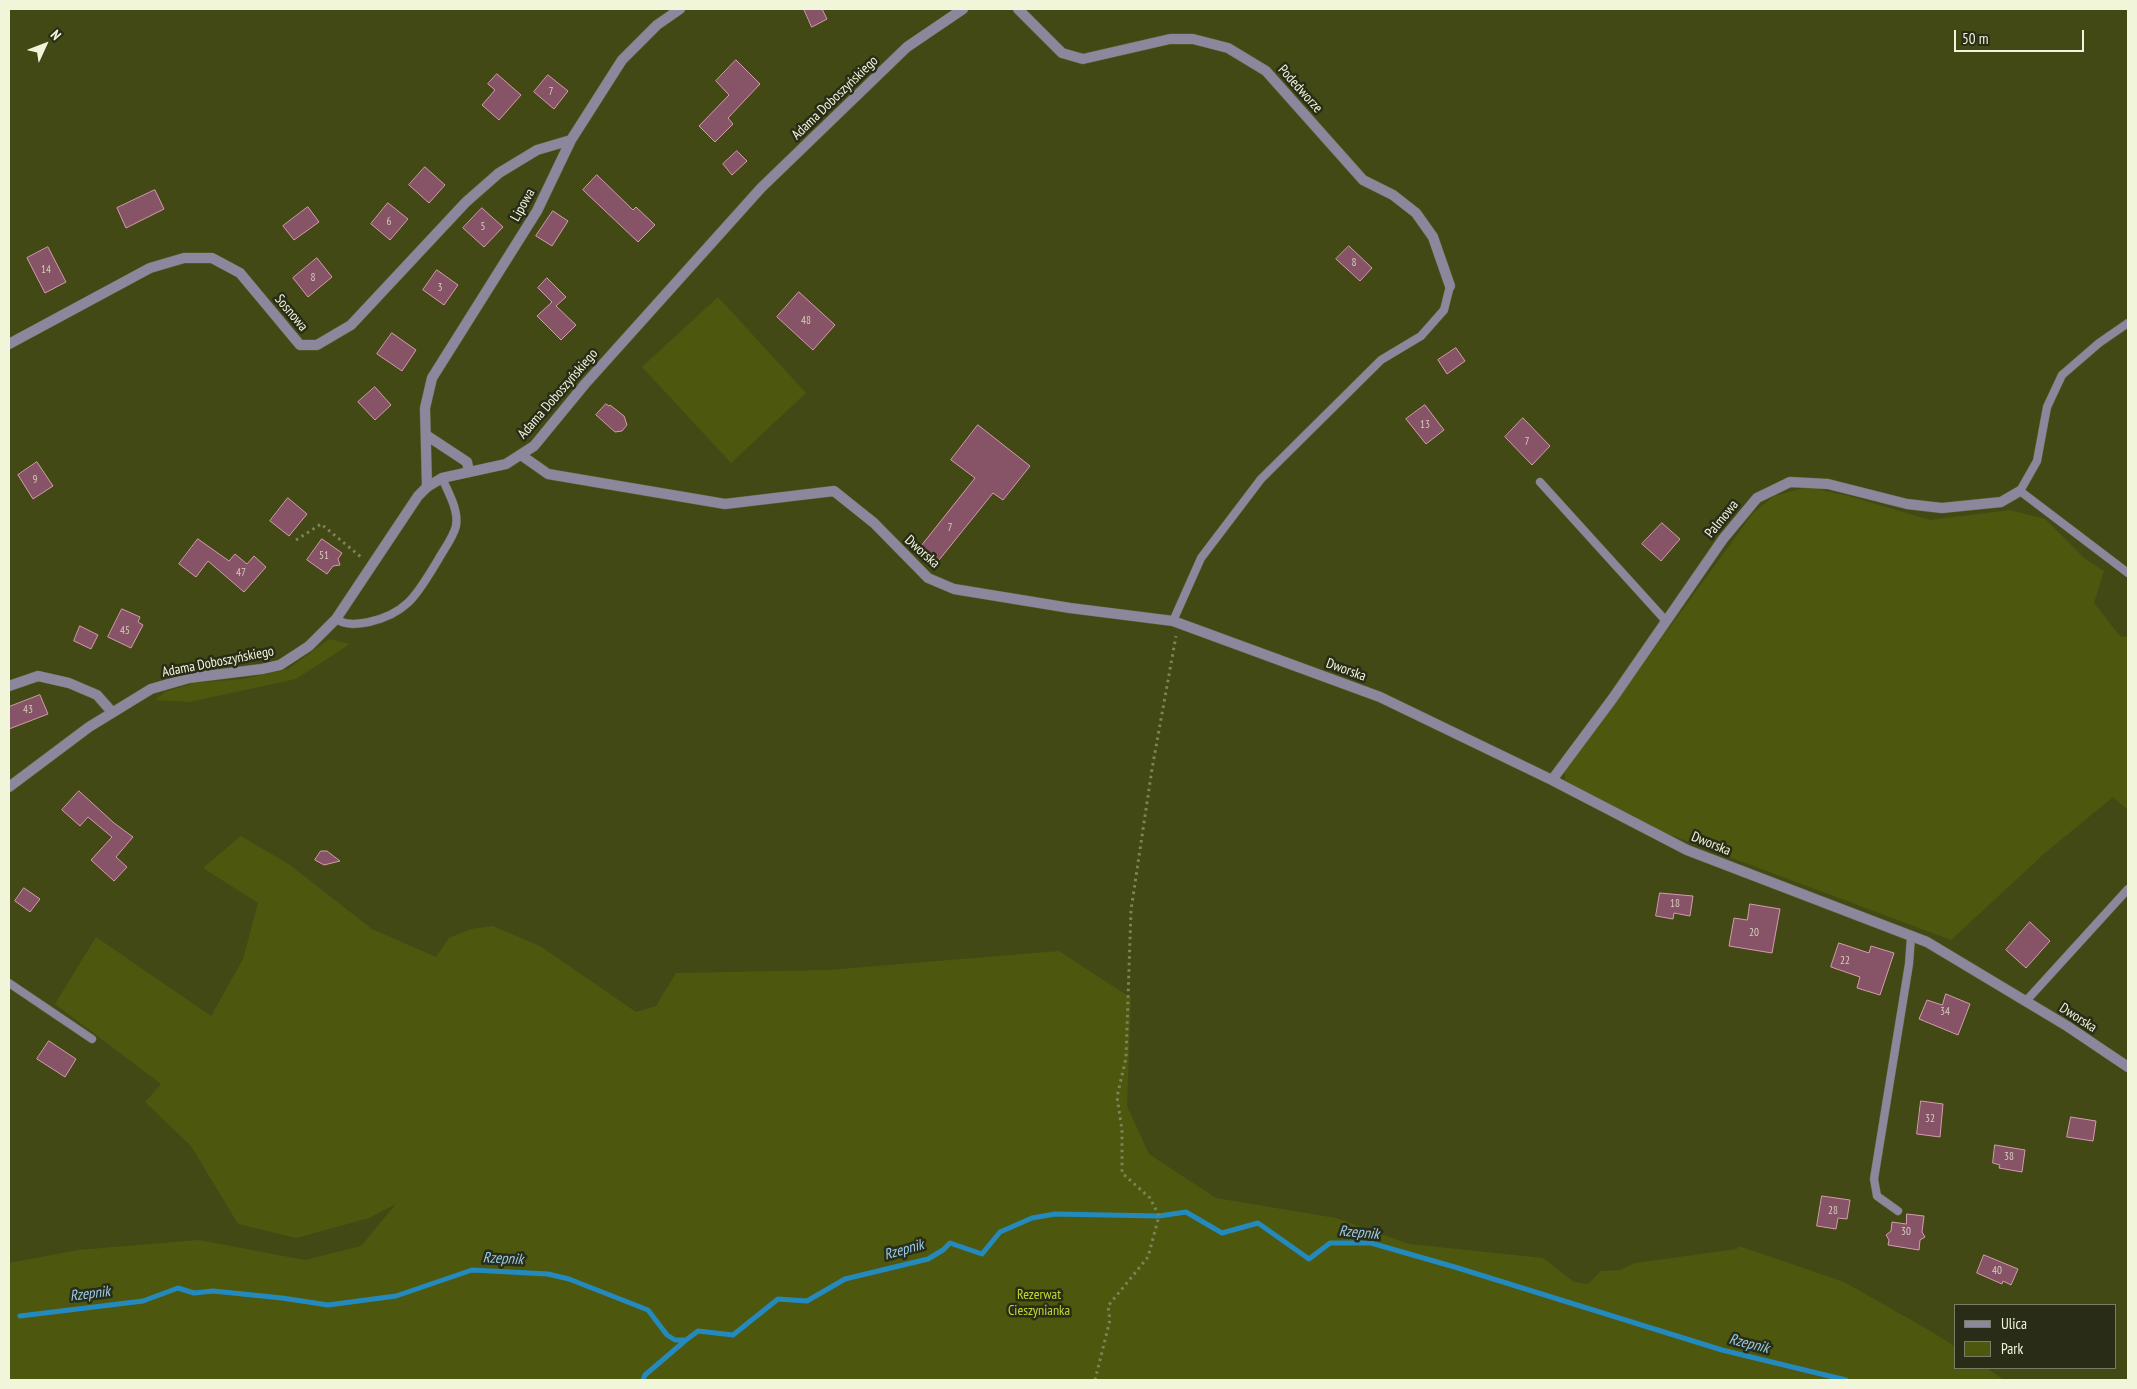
<!DOCTYPE html>
<html>
<head>
<meta charset="utf-8">
<style>
  body { margin:0 }
  #map { position:relative; width:2137px; height:1389px; overflow:hidden; background:#424915; font-family:"PT Sans Narrow",sans-serif }
  canvas { display:block }
  .frame { position:absolute; inset:0; border:10px solid #f1f6db; pointer-events:none }
  .legend { position:absolute; left:1954px; top:1304px; width:162px; height:65px; box-sizing:border-box; background:#292d17; border:1px solid #797d65; margin:0; padding:6px 9px; list-style:none; font-size:15px; color:#f1f6db }
  .legend li { display:flex; align-items:center; gap:10px; height:25px }
  .legend b { width:25px; border:1px solid #797d65 }
  .north { position:absolute; left:20px; top:20px; width:50px; height:50px; -webkit-text-stroke:4px #292d17; paint-order:stroke; rotate:47deg; font-size:14px; font-weight:700; line-height:20px; text-align:center; color:#f1f6db }
  .north::after { content:''; display:block; margin:auto; width:18px; height:22px; background:#f1f6db; clip-path:polygon(50% 0,100% 100%,50% 72%,0 100%) }
  .scale { position:absolute; left:1954px; top:30px; width:130px; height:22px; box-sizing:border-box; border:2px solid #f1f6db; border-top:0; padding-left:6px; font-size:15px; line-height:18px; white-space:nowrap; color:#f1f6db; -webkit-text-stroke:4px #292d17; paint-order:stroke }
</style>
</head>
<body>
<div id="map">
<canvas width="2137" height="1389"></canvas>
<div class="frame"></div>
<ul class="legend">
<li><b style="height:6px;background:#8d879d"></b>Ulica</li>
<li><b style="height:14px;background:#4e570e"></b>Park</li>
</ul>
<div class="north">N</div>
<div class="scale">50 m</div>
</div>
<script>
const c = document.querySelector('canvas').getContext('2d');
c.lineJoin = 'round';
function fill(path, color) { c.fillStyle = color; c.fill(path, 'evenodd'); }
function stroke(path, color, width, dash) { c.strokeStyle = color; c.lineWidth = width; c.lineCap = dash ? 'butt' : 'round'; c.setLineDash(dash || []); c.stroke(path); }
function write(font, color, halo, rows, align = 'center') {
  c.font = font + ' "PT Sans Narrow",sans-serif'; c.lineWidth = 5; c.setLineDash([]); c.textBaseline = 'middle'; c.strokeStyle = halo; c.fillStyle = color; for (const [text, x, y, turn = 0] of rows) {
    c.save(); c.translate(x, y); c.rotate((+turn || 0) * Math.PI / 180); c.textAlign = isNaN(turn) ? turn : align; if (halo) c.strokeText(text, 0, 0); c.fillText(text, 0, 0); c.restore();
  }
}
fill(new Path2D(`
  M 718,297 L 806,393 L 731,463 L 642,367 Z
  M 1807,487 L 1849,496 L 1930,520 L 2010,510 L 2045,519 L 2085,559 L 2104,571 L 2094,603 L 2120,636 L 2128,637 L 2128,810 L 2113,797 L 2045,853 L 1951,940 L 1660,831 L 1610,807 L 1565,780 L 1565,771 L 1753,513 L 1774,496 Z
  M 329,639 L 350,644 L 296,679 L 189,702 L 155,700 L 165,692 L 194,683 L 243,679 L 288,669 Z
  M 241,836 L 290,865 L 372,929 L 436,957 L 449,938 L 471,929 L 493,926 L 540,946 L 636,1012 L 656,1006 L 676,973 L 829,970 L 1059,951 L 1131,998 L 1127,1106 L 1149,1154 L 1216,1198 L 1336,1218 L 1409,1244 L 1543,1258 L 1574,1282 L 1588,1284 L 1601,1271 L 1620,1270 L 1635,1263 L 1737,1249 L 1739,1246 L 1844,1282 L 1927,1329 L 1956,1347 L 1956,1368 L 1987,1368 L 2004,1380 L 9,1380 L 9,1263 L 78,1250 L 199,1240 L 305,1260 L 361,1246 L 396,1204 L 369,1218 L 296,1238 L 238,1224 L 191,1146 L 145,1102 L 161,1084 L 55,1004 L 96,937 L 211,1016 L 243,959 L 258,903 L 203,868 Z`), '#4e570e');
stroke(new Path2D(`
  M 20,1316 L 143,1301 L 178,1288 L 194,1293 L 213,1291 L 282,1298 L 328,1305 L 396,1296 L 472,1270 L 548,1274 L 569,1279 L 648,1310 L 667,1335 L 675,1340 L 686,1340 L 698,1331 L 733,1335 L 778,1299 L 807,1301 L 845,1279 L 928,1259 L 943,1250 L 950,1243 L 982,1254 L 1000,1232 L 1032,1218 L 1055,1214 L 1159,1216 L 1186,1212 L 1222,1233 L 1258,1223 L 1309,1259 L 1330,1243 L 1371,1243 L 1458,1268 L 1722,1350 L 1846,1380
  M 643,1380 L 645,1375 L 686,1340`), '#248abe', 5);
const building = new Path2D(`
  M 804,9 L 822,9 L 827,19 L 812,27 Z
  M 736,60 L 760,84 L 728,118 L 733,124 L 715,142 L 699,126 L 729,95 L 716,81 Z
  M 497,74 L 521,95 L 499,120 L 482,105 L 495,90 L 488,84 Z
  M 548,75 L 568,91 L 554,109 L 534,92 Z
  M 737,151 L 747,161 L 732,175 L 723,164 Z
  M 425,167 L 445,185 L 429,203 L 409,185 Z
  M 597,175 L 633,210 L 636,207 L 655,225 L 638,242 L 583,190 Z
  M 155,190 L 164,209 L 126,228 L 117,208 Z
  M 388,203 L 408,219 L 390,240 L 371,224 Z
  M 308,207 L 319,222 L 294,240 L 283,226 Z
  M 482,208 L 503,227 L 484,247 L 463,228 Z
  M 553,211 L 568,221 L 552,246 L 536,236 Z
  M 1349,246 L 1372,268 L 1360,281 L 1336,259 Z
  M 48,247 L 66,282 L 45,293 L 27,258 Z
  M 317,258 L 332,277 L 308,297 L 293,278 Z
  M 437,270 L 458,285 L 444,305 L 423,290 Z
  M 547,278 L 566,297 L 556,306 L 576,325 L 561,340 L 537,316 L 552,302 L 538,288 Z
  M 799,292 L 835,325 L 813,350 L 777,317 Z
  M 392,333 L 416,350 L 402,371 L 377,354 Z
  M 1456,348 L 1465,361 L 1447,374 L 1438,360 Z
  M 375,387 L 391,405 L 375,420 L 358,402 Z
  M 606,404 L 609,406 L 610,405 L 624,416 L 627,425 L 622,431 L 615,432 L 596,415 Z
  M 1425,405 L 1444,430 L 1426,444 L 1406,419 Z
  M 1523,418 L 1550,446 L 1532,465 L 1505,437 Z
  M 978,425 L 1030,466 L 1003,500 L 993,493 L 935,565 L 917,551 L 975,478 L 951,460 Z
  M 37,462 L 53,486 L 33,499 L 18,475 Z
  M 288,498 L 307,514 L 289,536 L 270,521 Z
  M 1662,523 L 1680,539 L 1661,561 L 1642,544 Z
  M 198,539 L 229,561 L 235,554 L 247,564 L 254,556 L 266,567 L 244,592 L 208,561 L 196,577 L 179,564 Z
  M 322,539 L 342,553 L 338,559 L 340,565 L 333,566 L 327,574 L 307,560 Z
  M 122,609 L 140,617 L 138,622 L 143,625 L 131,648 L 108,637 Z
  M 80,626 L 98,635 L 91,649 L 74,641 Z
  M 40,695 L 48,714 L 9,729 L 9,707 Z
  M 79,791 L 114,823 L 133,837 L 116,857 L 127,867 L 114,881 L 91,860 L 112,837 L 88,817 L 80,826 L 62,810 Z
  M 321,851 L 327,851 L 340,861 L 324,865 L 315,860 Z
  M 24,888 L 40,899 L 30,912 L 15,901 Z
  M 1660,893 L 1693,896 L 1690,916 L 1674,913 L 1673,919 L 1656,916 Z
  M 1750,904 L 1780,909 L 1772,953 L 1729,946 L 1734,918 L 1747,920 Z
  M 2030,922 L 2050,941 L 2026,968 L 2006,950 Z
  M 1839,943 L 1869,953 L 1871,946 L 1894,953 L 1880,995 L 1857,988 L 1860,977 L 1831,967 Z
  M 1946,994 L 1970,1004 L 1958,1035 L 1919,1019 L 1927,1000 L 1942,1005 Z
  M 49,1041 L 76,1059 L 65,1077 L 37,1059 Z
  M 1921,1101 L 1943,1104 L 1940,1137 L 1917,1134 Z
  M 2071,1117 L 2096,1121 L 2093,1141 L 2067,1137 Z
  M 1995,1145 L 2025,1150 L 2022,1172 L 1999,1168 L 2000,1165 L 1993,1163 Z
  M 1822,1196 L 1850,1200 L 1847,1219 L 1838,1218 L 1836,1229 L 1817,1226 Z
  M 1907,1214 L 1924,1216 L 1922,1232 L 1925,1237 L 1920,1240 L 1919,1250 L 1888,1245 L 1889,1240 L 1886,1235 L 1891,1231 L 1892,1222 L 1906,1224 Z
  M 1984,1255 L 2018,1269 L 2011,1285 L 2003,1281 L 2002,1284 L 1977,1273 Z`);
fill(building, '#875366');
stroke(building, '#d59baf', 1);
const service = new Path2D(`
  M 2128,323 L 2099,343 L 2062,375 L 2047,407 L 2037,461 L 2020,491 L 2128,573
  M 1540,482 L 1666,621
  M 336,619 C 347,626 357,624 369,622 C 409,613 418,592 438,560 C 444,549 453,538 456,526 C 459,510 448,492 442,478
  M 1173,621 L 1201,558 L 1261,479 L 1381,360 L 1421,336 L 1444,310 L 1450,286
  M 9,983 L 92,1039
  M 2026,1001 L 2128,889
  M 1898,1211 L 1877,1196 L 1874,1179 L 1909,964 L 1911,937`);
const minor = new Path2D(`
  M 1018,9 L 1062,53 L 1083,59 L 1170,39 L 1193,39 L 1228,48 L 1266,71 L 1363,180 L 1393,195 L 1416,213 L 1433,237 L 1450,286
  M 9,344 L 150,268 L 184,258 L 212,258 L 240,273 L 300,345 L 317,345 L 351,325 L 466,202 L 499,173 L 537,150 L 571,140
  M 426,435 L 467,462 L 469,471
  M 521,455 L 548,474 L 725,504 L 834,491 L 874,523 L 928,578 L 954,589 L 1070,608 L 1173,621 L 1380,697 L 1552,780 L 1687,850 L 1927,942 L 2067,1026 L 2128,1067
  M 427,487 L 425,408 L 432,378 L 537,211 L 571,140 L 622,60 L 657,25 L 680,9
  M 9,686 L 38,676 L 69,683 L 97,695 L 112,712
  M 1552,780 L 1613,698 L 1723,539 L 1757,498 L 1790,482 L 1828,484 L 1907,504 L 1942,508 L 2001,502 L 2020,491`);
const tertiary = new Path2D(`
  M 9,787 L 89,727 L 151,689 L 189,678 L 262,669 L 280,665 L 309,646 L 336,619 L 418,496 L 427,487 L 442,478 L 506,464 L 534,446 L 585,384 L 761,188 L 907,47 L 963,9`);
stroke(service, '#5e6535', 9);
stroke(minor, '#5e6535', 11);
stroke(tertiary, '#5e6535', 11);
stroke(new Path2D(`
  M 296,540 L 321,524 L 361,557
  M 1095,1380 L 1110,1320 L 1108,1306 L 1148,1257 L 1159,1216 L 1150,1198 L 1122,1173 L 1122,1130 L 1117,1097 L 1126,1058 L 1131,910 L 1152,769 L 1176,636`), '#7d8458', 3, [2.5, 4]);
stroke(service, '#8d879d', 8);
stroke(minor, '#8d879d', 10);
stroke(tertiary, '#8d879d', 10);
write('11px', '#d6cdbe', null, [
  ["7",551,92],
  ["6",389,222],
  ["5",483,227],
  ["8",1354,263],
  ["14",46,270],
  ["8",313,278],
  ["3",440,288],
  ["48",806,321],
  ["13",1425,425],
  ["7",1527,442],
  ["9",35,480],
  ["7",950,528],
  ["51",324,556],
  ["47",241,573],
  ["45",125,631],
  ["43",28,710],
  ["18",1675,904],
  ["20",1754,933],
  ["22",1845,961],
  ["34",1945,1012],
  ["32",1930,1119],
  ["38",2009,1157],
  ["28",1833,1211],
  ["30",1906,1232],
  ["40",1997,1271]
]);
write('14px', '#f1f6db', '#292d17', [
  ["Podedworze",1300,89,48],
  ["Adama Doboszyńskiego",835,98,-44],
  ["Lipowa",523,205,-61],
  ["Sosnowa",291,313,50],
  ["Adama Doboszyńskiego",558,394,-49],
  ["Palmowa",1722,519,-51],
  ["Dworska",922,552,42],
  ["Adama Doboszyńskiego",218,662,-11],
  ["Dworska",1346,670,20],
  ["Dworska",1711,844,22],
  ["Dworska",2078,1018,33]
]);
write('14px', '#c3d731', '#292d17', [
  ["Rezerwat",1039,1295],
  ["Cieszynianka",1039,1311]
]);
write('italic 15px', '#97cbec', '#292d17', [
  ["Rzepnik",1359,1233,5],
  ["Rzepnik",904,1250,-16],
  ["Rzepnik",503,1259,3],
  ["Rzepnik",90,1294,-7],
  ["Rzepnik",1749,1344,14]
]);
</script>
</body>
</html>
